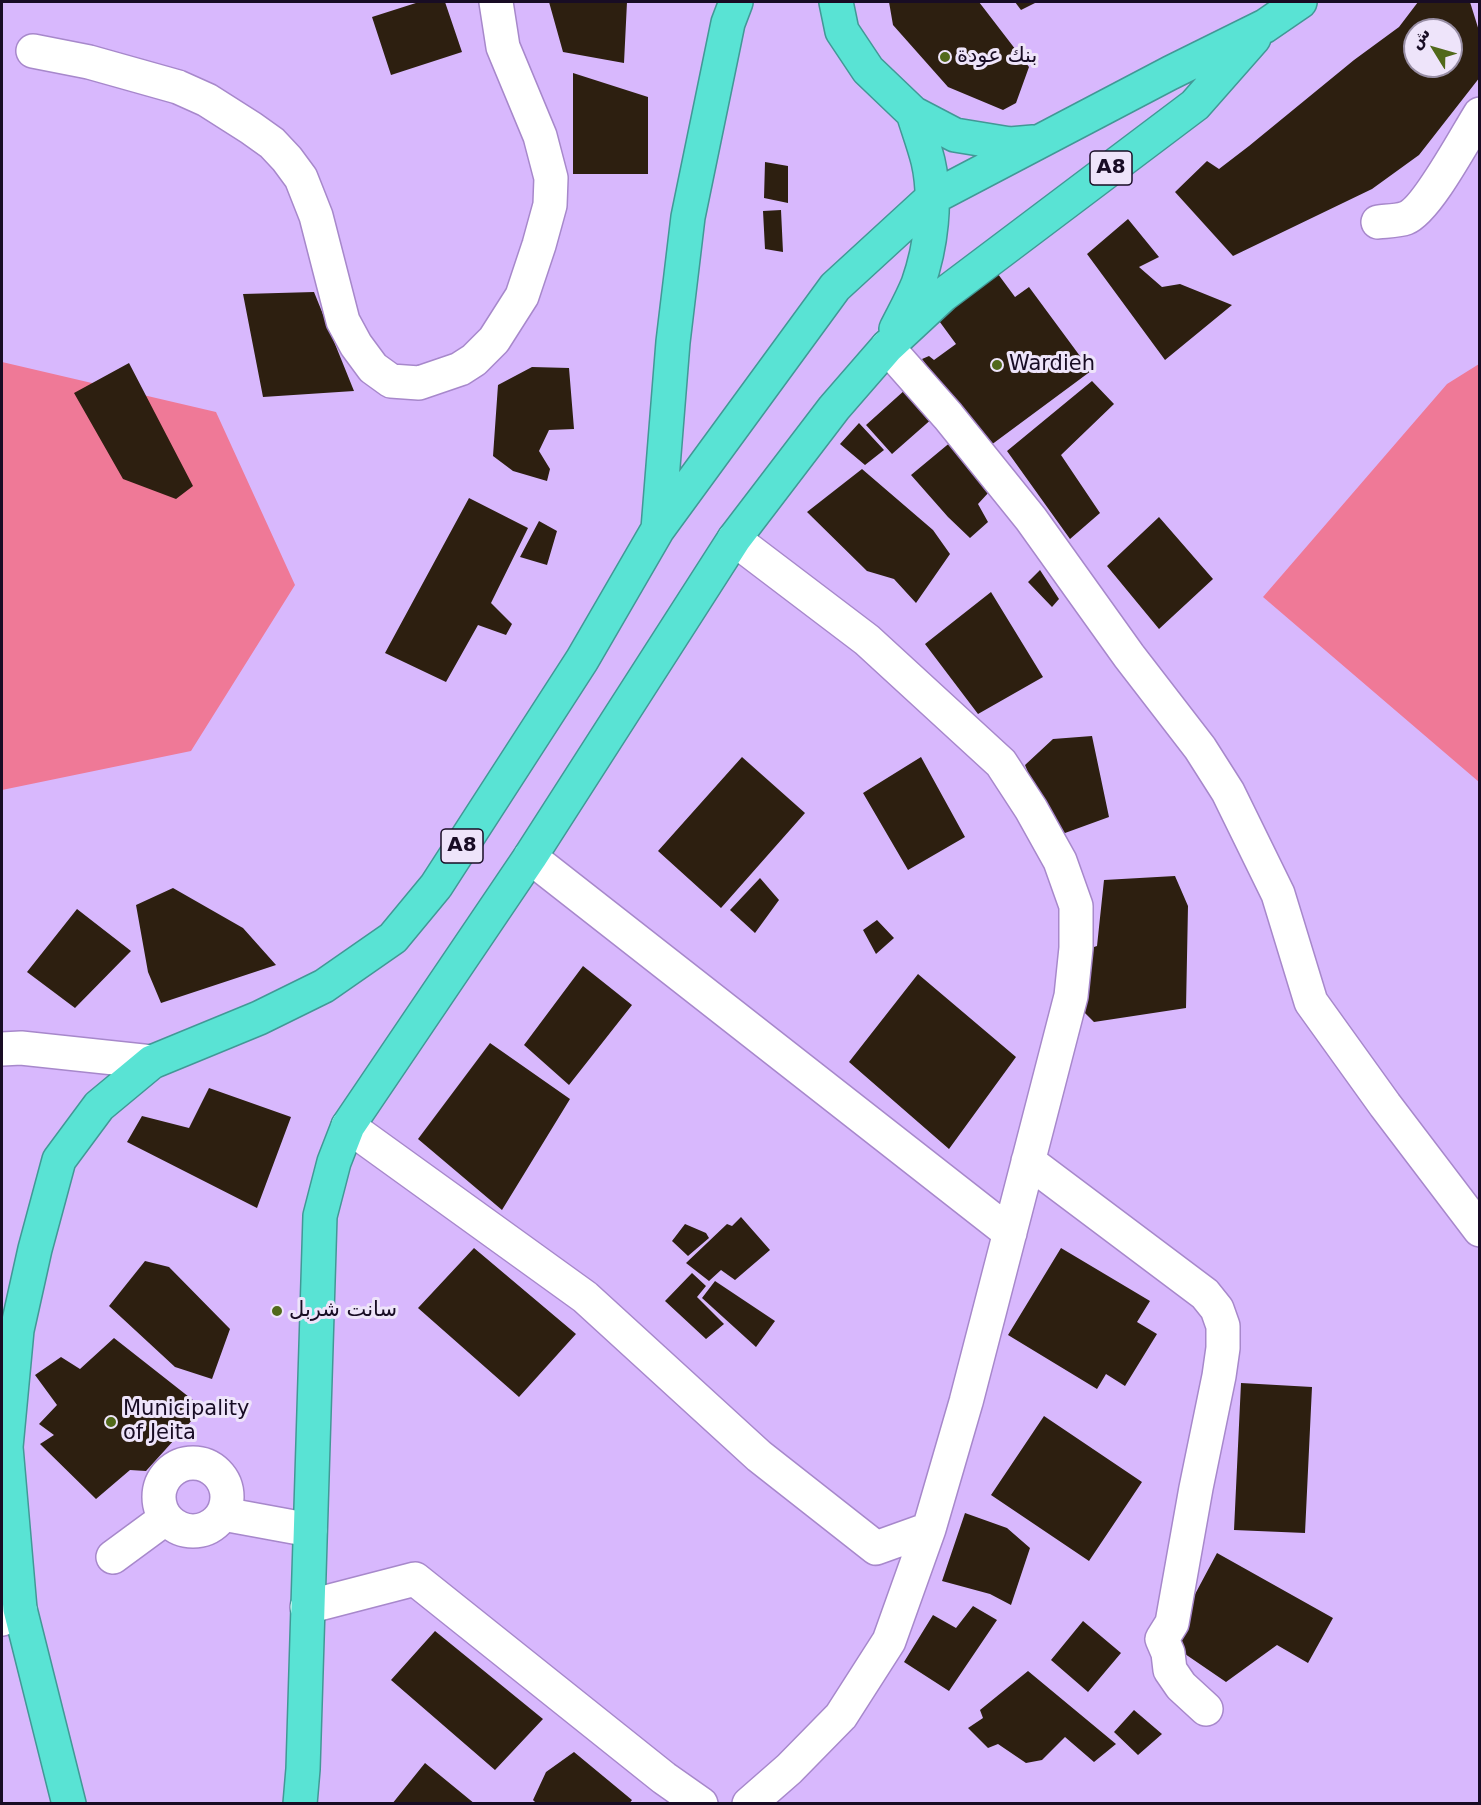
<!DOCTYPE html>
<html>
<head>
<meta charset="utf-8">
<style>
  body { margin:0 }
  #map { position:relative; width:1481px; height:1805px; overflow:hidden; background:#d8b8fd; font-family:"DejaVu Sans",Cairo,sans-serif }
  canvas { display:block }
  .frame { position:absolute; inset:0; border:3px solid #180c24; pointer-events:none }
  .north { position:absolute; left:1403px; top:18px; width:60px; height:60px; box-sizing:border-box; background:#eee4fa; border:2px solid #988ea4; border-radius:50%; rotate:307deg; font-size:16px; font-weight:700; line-height:24px; text-align:center; color:#180c24 }
  .north::after { content:''; display:block; margin:auto; width:21px; height:27px; background:#51691a; clip-path:polygon(50% 0,100% 100%,50% 72%,0 100%) }
</style>
</head>
<body>
<div id="map">
<canvas width="1481" height="1805"></canvas>
<div class="frame"></div>
<div class="north">ش</div>
</div>
<script>
const c = document.querySelector('canvas').getContext('2d');
c.lineJoin = 'round';
function fill(path, color) { c.fillStyle = color; c.fill(path, 'evenodd'); }
function stroke(path, color, width, dash) { c.strokeStyle = color; c.lineWidth = width; c.lineCap = dash ? 'butt' : 'round'; c.setLineDash(dash || []); c.stroke(path); }
function write(font, color, halo, rows, align = 'center') {
  c.font = font + ' "DejaVu Sans",Cairo,sans-serif'; c.lineWidth = 6; c.setLineDash([]); c.textBaseline = 'middle'; c.strokeStyle = halo; c.fillStyle = color; for (const [text, x, y, turn = 0] of rows) {
    c.save(); c.translate(x, y); c.rotate((+turn || 0) * Math.PI / 180); c.textAlign = isNaN(turn) ? turn : align; if (halo) c.strokeText(text, 0, 0); c.fillText(text, 0, 0); c.restore();
  }
}
fill(new Path2D(`
  M 2,362 L 216,412 L 295,585 L 191,751 L 2,790 Z
  M 1479,364 L 1479,782 L 1263,597 L 1447,384 Z`), '#ef7997');
fill(new Path2D(`
  M 419,2 L 445,2 L 462,52 L 391,75 L 372,17 Z
  M 549,2 L 627,2 L 624,63 L 563,52 Z
  M 889,2 L 979,2 L 1029,67 L 1016,103 L 1003,110 L 948,87 L 893,25 Z
  M 1015,2 L 1037,2 L 1021,10 Z
  M 1418,2 L 1470,2 L 1480,34 L 1480,77 L 1419,155 L 1372,189 L 1233,256 L 1175,192 L 1207,161 L 1219,169 L 1249,146 L 1354,60 L 1399,27 ZM 1415,30 L 1451,30 L 1451,66 L 1415,66 Z
  M 573,73 L 648,97 L 648,174 L 573,174 Z
  M 765,162 L 788,166 L 788,203 L 764,198 Z
  M 781,210 L 783,252 L 765,249 L 763,211 Z
  M 1128,219 L 1159,257 L 1139,267 L 1162,287 L 1180,284 L 1232,305 L 1165,360 L 1087,254 Z
  M 995,270 L 1015,297 L 1029,287 L 1091,371 L 987,448 L 922,359 L 929,356 L 934,360 L 956,344 L 934,314 Z
  M 314,292 L 354,391 L 263,397 L 243,294 Z
  M 129,363 L 193,486 L 176,499 L 123,479 L 74,393 Z
  M 532,367 L 569,368 L 574,429 L 549,430 L 539,451 L 550,469 L 547,481 L 513,471 L 493,456 L 498,385 Z
  M 1092,381 L 1114,404 L 1061,455 L 1100,513 L 1070,539 L 1007,451 Z
  M 906,389 L 934,417 L 892,454 L 866,425 Z
  M 859,423 L 884,450 L 865,465 L 840,444 Z
  M 952,441 L 989,492 L 978,504 L 988,522 L 970,538 L 948,517 L 911,475 Z
  M 862,469 L 933,530 L 950,554 L 916,603 L 894,579 L 867,571 L 807,512 Z
  M 469,498 L 528,528 L 491,603 L 512,624 L 506,635 L 478,625 L 446,682 L 385,653 Z
  M 1159,517 L 1213,579 L 1159,629 L 1107,566 Z
  M 539,521 L 557,531 L 547,565 L 520,557 Z
  M 1040,570 L 1059,599 L 1052,607 L 1028,582 Z
  M 991,592 L 1043,677 L 978,714 L 925,644 Z
  M 1092,736 L 1109,817 L 1054,837 L 1025,765 L 1053,739 Z
  M 742,757 L 805,813 L 721,908 L 658,851 Z
  M 921,757 L 965,837 L 908,870 L 863,793 Z
  M 1175,876 L 1188,906 L 1186,1008 L 1094,1022 L 1079,1007 L 1085,950 L 1097,946 L 1104,880 Z
  M 760,878 L 779,900 L 755,933 L 730,910 Z
  M 173,888 L 243,928 L 276,965 L 161,1003 L 148,972 L 136,905 Z
  M 77,909 L 131,951 L 75,1008 L 27,972 Z
  M 877,920 L 894,938 L 876,954 L 863,930 Z
  M 583,966 L 632,1005 L 569,1085 L 524,1045 Z
  M 918,974 L 1016,1057 L 949,1149 L 849,1062 Z
  M 490,1043 L 570,1099 L 502,1210 L 418,1139 Z
  M 209,1088 L 291,1117 L 257,1208 L 127,1142 L 142,1116 L 189,1128 Z
  M 741,1217 L 770,1250 L 735,1280 L 721,1270 L 709,1281 L 686,1263 L 727,1224 L 732,1226 Z
  M 685,1224 L 706,1233 L 709,1238 L 688,1256 L 672,1241 Z
  M 474,1248 L 576,1334 L 519,1397 L 418,1308 Z
  M 1061,1248 L 1150,1301 L 1137,1322 L 1157,1334 L 1125,1386 L 1106,1374 L 1097,1389 L 1008,1335 Z
  M 145,1261 L 169,1267 L 230,1329 L 212,1379 L 175,1367 L 109,1306 Z
  M 692,1273 L 706,1286 L 697,1297 L 724,1324 L 706,1339 L 665,1301 Z
  M 715,1281 L 775,1321 L 756,1347 L 702,1298 Z
  M 114,1338 L 203,1408 L 146,1471 L 130,1470 L 96,1499 L 40,1444 L 54,1435 L 39,1424 L 57,1405 L 35,1375 L 61,1357 L 80,1369 Z
  M 1241,1383 L 1312,1387 L 1305,1533 L 1234,1530 Z
  M 1044,1416 L 1142,1482 L 1089,1561 L 991,1495 Z
  M 965,1513 L 1007,1528 L 1030,1548 L 1011,1605 L 990,1594 L 942,1581 Z
  M 1217,1553 L 1333,1618 L 1308,1663 L 1277,1645 L 1226,1682 L 1169,1643 Z
  M 973,1606 L 997,1620 L 949,1691 L 904,1662 L 933,1615 L 956,1628 Z
  M 1083,1621 L 1121,1653 L 1088,1692 L 1051,1660 Z
  M 435,1631 L 543,1719 L 495,1770 L 391,1680 Z
  M 1028,1671 L 1116,1744 L 1094,1762 L 1065,1737 L 1042,1760 L 1026,1763 L 998,1744 L 988,1748 L 968,1728 L 983,1718 L 980,1710 Z
  M 1134,1710 L 1162,1734 L 1138,1755 L 1114,1732 Z
  M 574,1752 L 632,1800 L 629,1804 L 537,1804 L 533,1800 L 546,1772 Z
  M 425,1763 L 475,1804 L 392,1804 Z`), '#2d1f10');
const minor = new Path2D(`
  M 33,51 L 89,62 L 178,87 L 207,100 L 251,128 L 272,143 L 287,159 L 301,178 L 316,216 L 343,321 L 356,345 L 373,368 L 391,381 L 419,383 L 460,369 L 474,360 L 494,340 L 522,296 L 539,245 L 550,205 L 551,178 L 540,136 L 503,47 L 496,2
  M 1378,222 C 1386,221 1398,221 1406,218 C 1427,210 1466,136 1480,114
  M 887,347 L 948,416 L 1031,519 L 1129,656 L 1200,748 L 1228,792 L 1278,894 L 1311,1002 L 1385,1105 L 1480,1230
  M 734,539 L 867,640 L 1001,763 L 1031,809 L 1060,861 L 1076,906 L 1076,948 L 1071,996 L 966,1402 L 929,1529 L 889,1641 L 841,1716 L 789,1769 L 749,1804
  M 530,857 L 1010,1233
  M 2,1049 L 21,1048 L 152,1062
  M 348,1126 L 585,1297 L 759,1456 L 876,1548 L 929,1529
  M 1028,1161 L 1205,1294 L 1217,1309 L 1223,1326 L 1223,1348 L 1219,1376 L 1196,1488 L 1172,1623 L 1162,1639 L 1168,1653 L 1170,1670 L 1181,1686 L 1206,1709
  M159 1497a34 34 0 1 1 68 0a34 34 0 1 1-68 0Z
  M 223,1514 L 310,1530
  M 113,1557 L 166,1518
  M 307,1607 L 415,1579 L 664,1778 L 701,1804
  M 2,1619 L 20,1609`);
const highway = new Path2D(`
  M 836,2 L 842,31 L 868,70 L 913,113 L 955,135 L 1010,144 L 1033,142
  M 896,329 C 903,315 912,299 918,284 C 931,247 937,200 928,161 C 924,145 918,129 913,113
  M 658,529 L 673,342 L 688,217 L 728,23 L 736,2
  M 69,1804 L 20,1609 L 6,1447 L 17,1330 L 35,1249 L 59,1160 L 99,1106 L 152,1062 L 259,1018 L 324,986 L 393,938 L 436,886 L 582,660 L 658,529 L 835,287 L 932,198 L 1170,73 L 1265,26 L 1300,2
  M 300,1804 L 303,1769 L 320,1216 L 334,1162 L 348,1126 L 530,857 L 734,539 L 834,408 L 887,347 L 943,295 L 1195,105 L 1254,38`);
stroke(minor, '#a788cb', 36);
stroke(highway, '#429896', 36);
stroke(minor, '#fff', 33);
stroke(highway, '#59e3d4', 33);
for (const [x, y, r, color] of [
  [945,57,6,"#51691a"],
  [997,365,6,"#51691a"],
  [277,1311,6,"#51691a"],
  [111,1422,6,"#51691a"]
]) { const dot = new Path2D(); dot.arc(x, y, r, 0, 2 * Math.PI); c.fillStyle = color; c.fill(dot); stroke(dot, '#eee4fa', 2); }
for (const [x, y, w] of [
  [1111,168,42],
  [462,846,42]
]) { const box = new Path2D(); box.roundRect(x - w / 2, y - 17, w, 34, 4.5); c.fillStyle = '#eee4fa'; c.fill(box); stroke(box, '#180c24', 1.5); }
write('bold 20px', '#180c24', null, [
  ["A8",1111,168],
  ["A8",462,846]
]);
write('21px', '#180c24', '#eee4fa', [
  ["بنك عودة",957,57],
  ["Wardieh",1009,365],
  ["سانت شربل",289,1311],
  ["Municipality",123,1410],
  ["of Jeita",123,1434]
], 'left');
</script>
</body>
</html>
